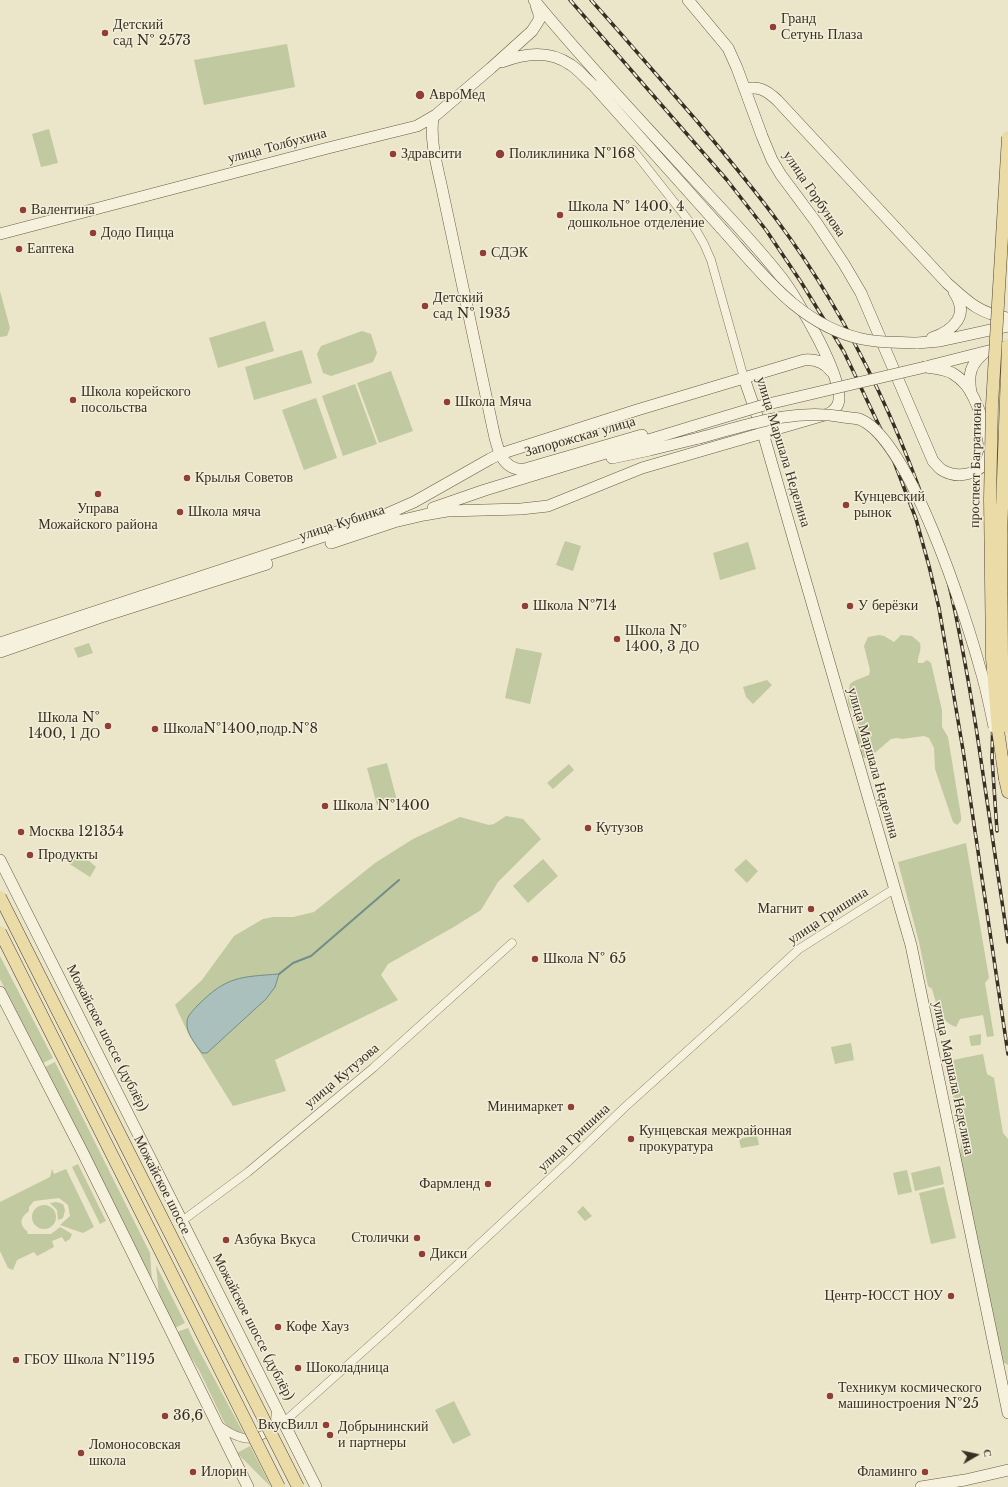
<!DOCTYPE html>
<html>
<head>
<meta charset="utf-8">
<style>
  body { margin:0 }
  #map { position:relative; width:1008px; height:1487px; overflow:hidden; background:#ebe5ca; font-family:"Libre Baskerville",serif }
  canvas { display:block }
  .north { position:absolute; left:956px; top:1435px; width:40px; height:40px; -webkit-text-stroke:3px #f3eed9; paint-order:stroke; rotate:81deg; font-size:11px; font-weight:700; line-height:16px; text-align:center; color:#382f22 }
  .north::after { content:''; display:block; margin:auto; width:14px; height:18px; background:#382f22; clip-path:polygon(50% 0,100% 100%,50% 72%,0 100%) }
</style>
</head>
<body>
<div id="map">
<canvas width="1008" height="1487"></canvas>
<div class="north">С</div>
</div>
<script>
const c = document.querySelector('canvas').getContext('2d');
c.lineJoin = 'round';
function fill(path, color) { c.fillStyle = color; c.fill(path, 'evenodd'); }
function stroke(path, color, width, dash) { c.strokeStyle = color; c.lineWidth = width; c.lineCap = dash ? 'butt' : 'round'; c.setLineDash(dash || []); c.stroke(path); }
function write(font, color, halo, rows, align = 'center') {
  c.font = font + ' "Libre Baskerville",serif'; c.lineWidth = 3; c.setLineDash([]); c.textBaseline = 'middle'; c.strokeStyle = halo; c.fillStyle = color; for (const [text, x, y, turn = 0] of rows) {
    c.save(); c.translate(x, y); c.rotate((+turn || 0) * Math.PI / 180); c.textAlign = isNaN(turn) ? turn : align; if (halo) c.strokeText(text, 0, 0); c.fillText(text, 0, 0); c.restore();
  }
}
fill(new Path2D(`
  M 287,44 L 295,87 L 204,105 L 194,60 Z
  M 49,129 L 58,163 L 41,167 L 32,134 Z
  M 0,291 L 10,328 L 7,336 L 0,337 Z
  M 265,321 L 274,351 L 218,368 L 209,338 Z
  M 362,331 L 371,334 L 377,353 L 373,362 L 331,376 L 323,373 L 317,354 L 321,346 Z
  M 302,350 L 312,383 L 254,400 L 245,367 Z
  M 391,371 L 413,431 L 379,443 L 357,383 Z
  M 355,384 L 377,444 L 343,456 L 322,396 Z
  M 316,398 L 337,458 L 304,470 L 282,410 Z
  M 565,541 L 581,546 L 573,571 L 556,565 Z
  M 748,542 L 756,569 L 720,580 L 713,553 Z
  M 879,635 L 884,636 L 894,642 L 901,635 L 912,636 L 920,643 C 922,652 917,656 918,663 L 923,663 L 927,660 L 931,663 L 942,710 L 942,727 L 948,737 L 961,816 L 961,821 L 957,825 L 953,822 L 935,769 L 934,748 L 929,738 L 924,736 L 902,739 L 897,738 L 891,739 L 870,757 L 865,758 L 860,755 L 856,737 L 858,717 C 845,705 847,701 850,684 L 854,681 L 869,675 L 870,670 L 864,646 L 868,637 Z
  M 89,643 L 93,653 L 78,658 L 74,648 Z
  M 516,648 L 542,653 L 530,704 L 505,698 Z
  M 767,680 L 772,685 L 753,704 L 746,697 L 743,687 Z
  M 387,763 L 397,800 L 377,805 L 367,768 Z
  M 569,764 L 574,770 L 553,789 L 547,783 Z
  M 506,816 L 523,819 L 541,839 L 498,882 L 481,910 L 452,928 L 388,964 L 381,975 L 398,1000 L 275,1060 L 286,1091 L 233,1106 L 189,1035 L 175,1005 L 202,980 L 234,936 L 263,919 L 273,917 L 293,917 L 314,912 L 375,863 L 413,839 L 460,817 L 489,825 L 494,824 Z
  M 966,843 L 989,978 L 985,983 L 994,1036 L 987,1037 L 983,1015 L 960,1019 L 956,1027 C 939,1021 937,1004 932,989 L 928,986 L 919,942 L 898,862 Z
  M 78,851 L 96,867 L 90,877 L 68,863 Z
  M 543,859 L 558,876 L 528,903 L 513,886 Z
  M 746,859 L 758,871 L 747,883 L 734,870 Z
  M 0,956 L 53,1058 L 43,1063 L 0,979 Z
  M 981,1034 L 981,1043 L 980,1045 L 971,1046 L 969,1036 Z
  M 851,1043 L 854,1060 L 835,1064 L 831,1047 Z
  M 983,1054 L 987,1074 L 994,1078 L 1003,1133 L 1008,1139 L 1008,1365 L 1003,1362 L 960,1156 L 961,1141 L 948,1068 L 953,1060 Z
  M 55,1062 L 150,1253 L 152,1281 L 45,1067 Z
  M 757,1135 L 759,1145 L 741,1148 L 739,1139 Z
  M 78,1164 L 106,1221 L 100,1224 L 72,1167 Z
  M 940,1166 L 944,1184 L 915,1191 L 911,1173 Z
  M 52,1169 L 54,1174 L 66,1169 L 94,1227 L 83,1233 L 60,1225 L 70,1216 L 68,1205 L 59,1198 L 34,1201 L 29,1207 L 29,1211 C 19,1218 19,1225 28,1232 L 27,1234 L 51,1234 L 60,1227 L 72,1234 L 70,1239 L 65,1242 L 62,1237 L 52,1241 L 54,1247 L 37,1256 L 34,1252 L 17,1260 L 13,1270 L 8,1268 L 0,1251 L 0,1202 L 50,1177 Z
  M 907,1170 L 912,1192 L 898,1195 L 893,1173 Z
  M 944,1187 L 956,1238 L 931,1244 L 919,1193 Z
  M 56,1202 L 63,1204 L 65,1210 L 63,1218 L 58,1220 L 57,1210 L 50,1203 Z
  M32 1217a12 12 0 1 1 24 0a12 12 0 1 1-24 0Z
  M 583,1206 L 592,1216 L 585,1221 L 577,1212 Z
  M 156,1265 L 185,1323 L 175,1328 L 159,1296 Z
  M 188,1328 L 194,1341 L 245,1436 L 229,1429 L 224,1422 L 199,1370 L 184,1346 L 177,1332 Z
  M 454,1401 L 471,1435 L 453,1444 L 435,1410 Z
  M 250,1446 L 271,1487 L 237,1453 Z`), '#c0c99f');
const water = new Path2D(`
  M 279,974 L 275,987 L 266,999 L 207,1053 L 202,1053 C 196,1045 186,1033 187,1023 C 187,1015 193,1011 198,1005 C 227,976 240,977 279,974 Z`);
fill(water, '#aac0bc');
stroke(water, '#718e8a', 1);
stroke(new Path2D(`
  M 279,974 L 293,963 L 311,956 L 399,880`), '#718e8a', 2);
const street = new Path2D(`
  M 633,150 L 696,230 L 704,244 L 711,260 L 744,378
  M 182,1221 L 248,1172 L 373,1068 L 512,943
  M 284,1422 L 388,1329 L 572,1158 L 625,1107 L 736,1007 L 799,949 L 894,889
  M 218,1425 C 225,1430 232,1435 240,1437 C 252,1442 269,1435 274,1423 C 276,1418 276,1413 276,1407`);
const secondary = new Path2D(`
  M 688,0 L 728,48 L 737,68 L 762,136 L 772,160 L 781,175 L 816,222 L 844,264 L 861,293 L 933,461 C 936,464 939,468 942,470 C 959,480 984,474 989,453 C 992,439 975,396 966,385 C 962,380 957,376 952,373 C 944,369 933,368 925,367
  M 502,62 C 525,53 550,50 571,65 C 579,70 586,79 594,86 L 721,228
  M 745,89 C 759,86 766,90 777,100 L 947,283 C 968,302 980,314 1008,318
  M 433,117 C 430,140 436,162 441,184 L 492,424 C 496,443 500,472 525,469 L 642,435
  M 0,234 L 328,148 L 417,126 L 436,115 L 491,68 L 532,31 L 539,20 L 539,14 L 536,5
  M 932,338 C 954,330 970,315 954,292
  M 917,343 L 940,341 L 1008,326
  M 929,366 L 1004,347
  M 744,378 L 763,433 L 788,520 L 911,945 L 1008,1413
  M 971,393 C 968,374 970,365 984,353
  M 612,458 L 650,450 L 699,438
  M 433,508 L 485,490 L 694,426
  M 394,522 L 424,515 L 447,511 L 521,509 L 548,506 L 642,468 L 828,414 C 832,412 836,409 838,404 C 847,382 796,296 781,277 C 757,246 729,217 703,189 C 646,126 587,65 534,0
  M 331,543 L 400,520
  M 0,643 L 373,520 L 414,502 L 490,459 L 500,454 L 637,410 L 804,360 C 815,359 824,362 831,371
  M 0,652 L 101,617 L 267,564
  M 0,860 L 316,1487
  M 0,992 L 83,1153 L 248,1487
  M 921,1487 L 965,1480 L 1008,1470`);
const primary = new Path2D(`
  M 1005,779 L 1008,792`);
stroke(street, '#867860', 9);
stroke(secondary, '#685943', 12);
stroke(primary, '#554634', 13);
stroke(street, '#f6f1dd', 8);
stroke(secondary, '#f6f1dd', 11);
stroke(primary, '#eadba7', 12);
const rail = new Path2D(`
  M 570,0 L 727,180 L 766,230 L 801,282 L 844,352 L 885,438 L 916,519 L 929,566 L 939,608 L 963,750 L 1008,1054
  M 591,0 C 627,40 661,80 696,120 C 723,152 751,185 776,219 C 854,323 915,455 948,581 C 960,629 968,678 976,727 C 987,798 997,870 1008,942
  M 997,831 L 992,758 L 993,712 L 1008,588`);
stroke(rail, '#382f22', 3.5);
stroke(rail, '#f3eed9', 2, [6]);
const secondaryBridge = new Path2D(`
  M 721,228 C 762,273 799,325 862,339 C 880,343 899,342 917,343
  M 694,426 L 764,405 L 925,367
  M 699,438 C 748,425 793,408 844,417 C 849,418 854,418 859,419 C 909,437 966,617 980,668 C 986,687 990,707 994,727`);
const primaryBridge = new Path2D(`
  M 1008,345 L 1001,535 L 1002,659 L 1008,727
  M 1005,779 L 998,730 L 992,658 L 990,499 L 992,405 L 1008,137
  M 0,897 L 298,1487
  M 0,932 L 279,1487`);
stroke(secondaryBridge, '#685943', 12, []);
stroke(primaryBridge, '#554634', 13, []);
stroke(secondaryBridge, '#f6f1dd', 11);
stroke(primaryBridge, '#eadba7', 12);
for (const [x, y, r, color] of [
  [773,27,4,"#903e36"],
  [105,33,4,"#903e36"],
  [420,95,5,"#903e36"],
  [393,154,4,"#903e36"],
  [500,154,5,"#903e36"],
  [23,210,4,"#903e36"],
  [560,215,4,"#903e36"],
  [93,233,4,"#903e36"],
  [19,249,4,"#903e36"],
  [483,253,4,"#903e36"],
  [425,306,4,"#903e36"],
  [73,400,4,"#903e36"],
  [447,402,4,"#903e36"],
  [187,478,4,"#903e36"],
  [98,494,4,"#903e36"],
  [846,505,4,"#903e36"],
  [180,512,4,"#903e36"],
  [525,606,4,"#903e36"],
  [850,606,4,"#903e36"],
  [617,639,4,"#903e36"],
  [108,726,4,"#903e36"],
  [155,729,4,"#903e36"],
  [325,806,4,"#903e36"],
  [588,828,4,"#903e36"],
  [21,832,4,"#903e36"],
  [30,855,4,"#903e36"],
  [811,909,4,"#903e36"],
  [535,959,4,"#903e36"],
  [571,1107,4,"#903e36"],
  [631,1139,4,"#903e36"],
  [488,1184,4,"#903e36"],
  [417,1238,4,"#903e36"],
  [226,1240,4,"#903e36"],
  [422,1254,4,"#903e36"],
  [951,1296,4,"#903e36"],
  [278,1327,4,"#903e36"],
  [16,1360,4,"#903e36"],
  [298,1368,4,"#903e36"],
  [830,1396,4,"#903e36"],
  [165,1416,4,"#903e36"],
  [326,1425,4,"#903e36"],
  [330,1435,4,"#903e36"],
  [81,1453,4,"#903e36"],
  [193,1472,4,"#903e36"],
  [925,1472,4,"#903e36"]
]) { const dot = new Path2D(); dot.arc(x, y, r, 0, 2 * Math.PI); c.fillStyle = color; c.fill(dot); stroke(dot, '#f3eed9', 1.5); }
write('14px', '#382f22', '#f3eed9', [
  ["Гранд",781,19],
  ["Сетунь Плаза",781,35],
  ["Детский",113,25],
  ["сад № 2573",113,41],
  ["АвроМед",429,95],
  ["Здравсити",401,154],
  ["Поликлиника №168",509,154],
  ["Школа № 1400, 4",568,207],
  ["дошкольное отделение",568,223],
  ["Валентина",31,210],
  ["Додо Пицца",101,233],
  ["Еаптека",27,249],
  ["СДЭК",491,253],
  ["Детский",433,298],
  ["сад № 1935",433,314],
  ["Школа корейского",81,392],
  ["посольства",81,408],
  ["Школа Мяча",455,402],
  ["Крылья Советов",195,478],
  ["Кунцевский",854,497],
  ["рынок",854,513],
  ["Управа",98,509,"center"],
  ["Можайского района",98,525,"center"],
  ["Школа мяча",188,512],
  ["Школа №714",533,606],
  ["У берёзки",858,606],
  ["Школа №",625,631],
  ["1400, 3 ДО",625,647],
  ["Школа №",100,718,"right"],
  ["1400, 1 ДО",100,734,"right"],
  ["Школа№1400,подр.№8",163,729],
  ["Школа №1400",333,806],
  ["Кутузов",596,828],
  ["Москва 121354",29,832],
  ["Продукты",38,855],
  ["Магнит",803,909,"right"],
  ["Школа № 65",543,959],
  ["Минимаркет",563,1107,"right"],
  ["Кунцевская межрайонная",639,1131],
  ["прокуратура",639,1147],
  ["Фармленд",480,1184,"right"],
  ["Столички",409,1238,"right"],
  ["Азбука Вкуса",234,1240],
  ["Дикси",430,1254],
  ["Центр-ЮССТ НОУ",943,1296,"right"],
  ["Кофе Хауз",286,1327],
  ["ГБОУ Школа №1195",24,1360],
  ["Шоколадница",306,1368],
  ["Техникум космического",838,1388],
  ["машиностроения №25",838,1404],
  ["36,6",173,1416],
  ["ВкусВилл",318,1425,"right"],
  ["Добрынинский",338,1427],
  ["и партнеры",338,1443],
  ["Ломоносовская",89,1445],
  ["школа",89,1461],
  ["Илорин",201,1472],
  ["Фламинго",917,1472,"right"]
], 'left');
write('14px', '#382f22', '#f3eed9', [
  ["улица Толбухина",277,146,-15],
  ["улица Горбунова",814,194,56],
  ["Запорожская улица",580,437,-16],
  ["улица Маршала Неделина",783,452,73],
  ["проспект Багратиона",976,465,-89],
  ["улица Кубинка",342,523,-18],
  ["улица Маршала Неделина",873,763,74],
  ["улица Гришина",828,916,-33],
  ["Можайское шоссе (дублёр)",107,1038,63],
  ["улица Кутузова",342,1076,-40],
  ["улица Маршала Неделина",953,1078,78],
  ["улица Гришина",574,1138,-43],
  ["Можайское шоссе",162,1185,63],
  ["Можайское шоссе (дублёр)",253,1327,63]
]);
</script>
</body>
</html>
